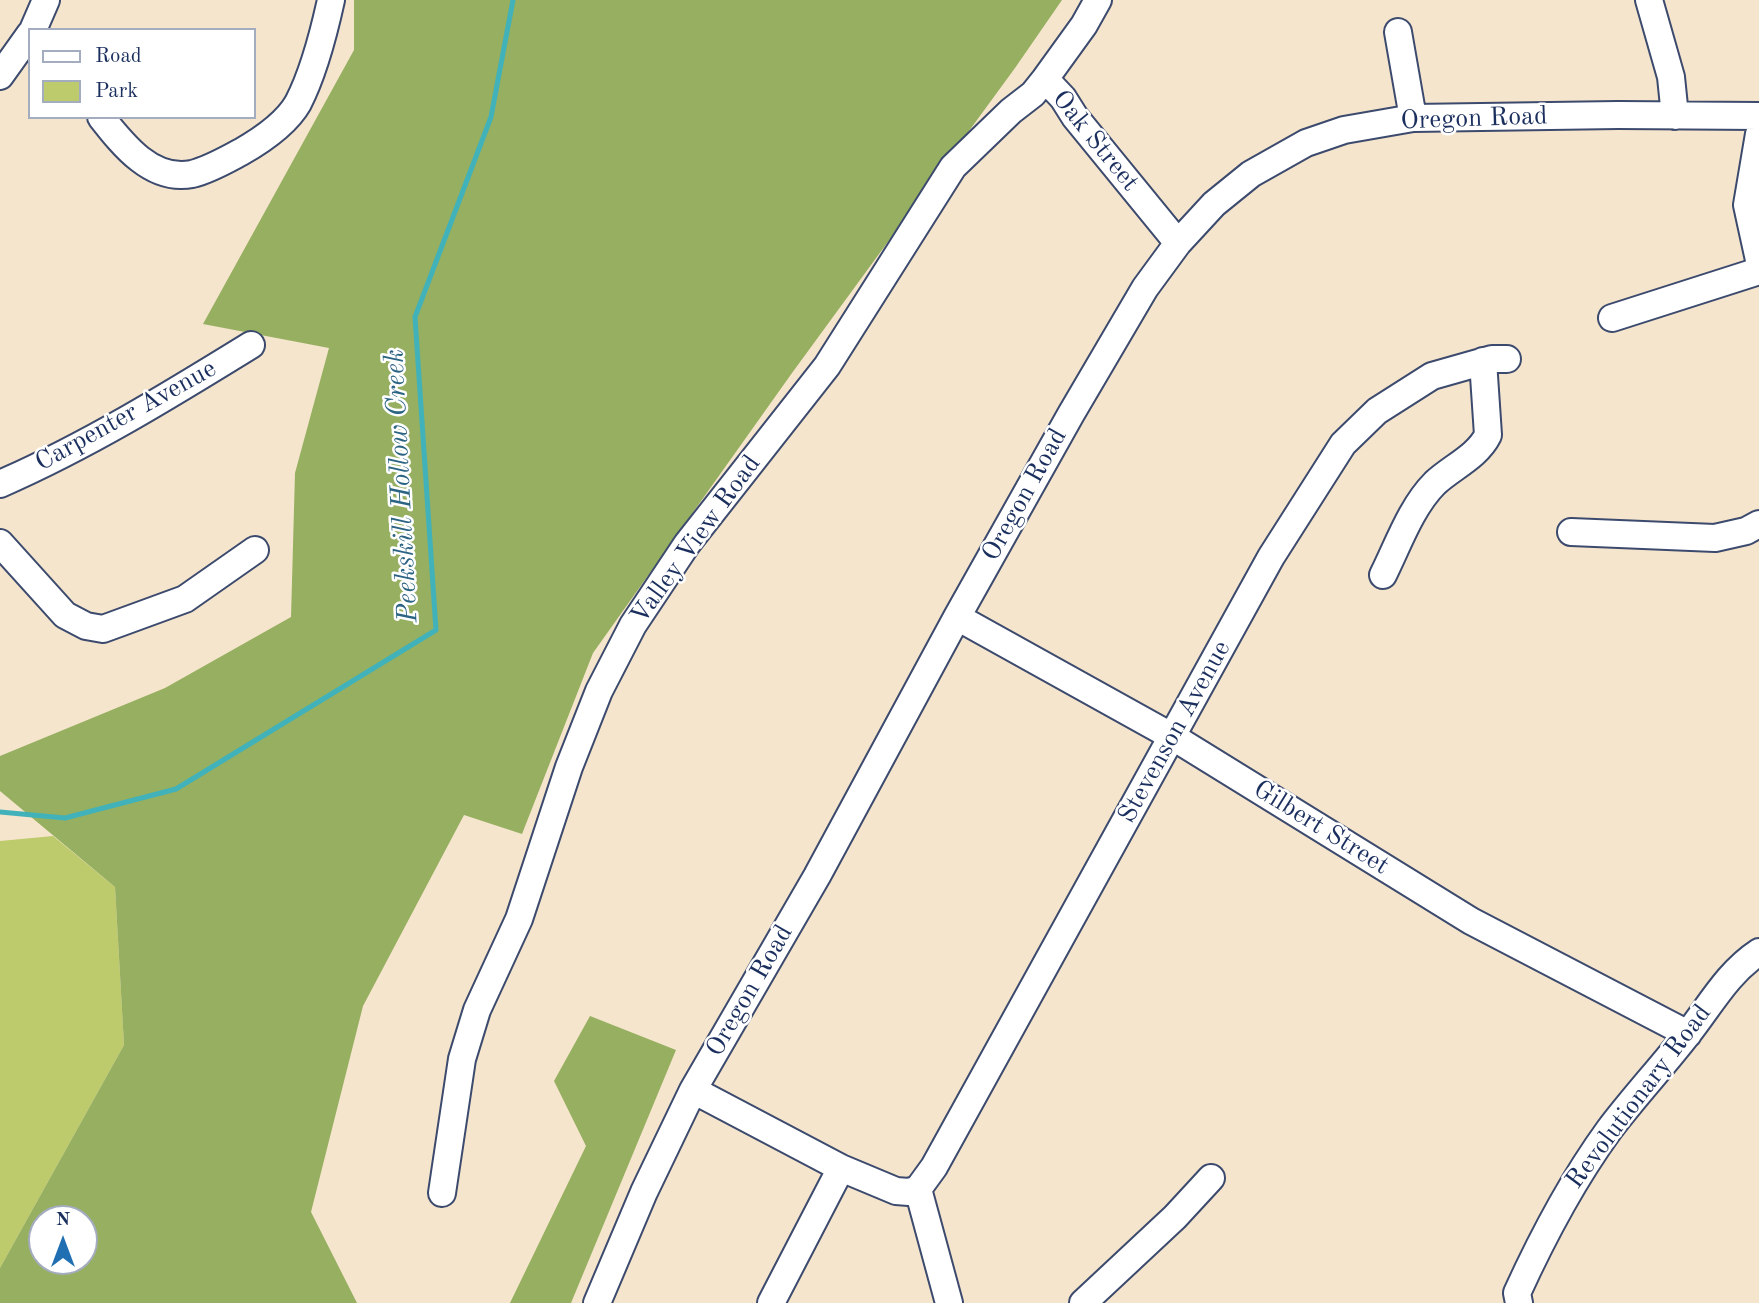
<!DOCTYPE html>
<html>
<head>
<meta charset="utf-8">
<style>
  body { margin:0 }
  #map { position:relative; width:1759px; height:1303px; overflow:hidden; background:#f5e5cc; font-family:"Old Standard TT",serif }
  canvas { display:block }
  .legend { position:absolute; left:28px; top:28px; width:228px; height:91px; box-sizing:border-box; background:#fff; border:2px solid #a4acbf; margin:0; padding:9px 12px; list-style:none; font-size:21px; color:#1b2f5e }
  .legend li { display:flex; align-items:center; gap:14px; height:35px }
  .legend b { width:35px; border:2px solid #a4acbf }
  .north { position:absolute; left:28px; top:1205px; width:70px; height:70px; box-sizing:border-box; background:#fff; border:2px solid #a4acbf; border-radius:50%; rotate:0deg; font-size:19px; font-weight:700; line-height:28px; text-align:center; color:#1b2f5e }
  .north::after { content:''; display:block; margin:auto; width:24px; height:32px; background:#1f6fb2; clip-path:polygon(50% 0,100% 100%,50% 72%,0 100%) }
</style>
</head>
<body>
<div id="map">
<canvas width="1759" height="1303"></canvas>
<ul class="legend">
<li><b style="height:9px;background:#fff"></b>Road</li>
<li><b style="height:19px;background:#bdcb6d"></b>Park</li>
</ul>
<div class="north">N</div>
</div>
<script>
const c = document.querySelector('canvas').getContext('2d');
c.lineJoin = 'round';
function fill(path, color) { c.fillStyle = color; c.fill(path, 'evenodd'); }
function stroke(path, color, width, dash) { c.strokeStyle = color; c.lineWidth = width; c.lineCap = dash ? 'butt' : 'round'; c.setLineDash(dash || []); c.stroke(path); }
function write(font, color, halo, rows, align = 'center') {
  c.font = font + ' "Old Standard TT",serif'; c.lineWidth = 5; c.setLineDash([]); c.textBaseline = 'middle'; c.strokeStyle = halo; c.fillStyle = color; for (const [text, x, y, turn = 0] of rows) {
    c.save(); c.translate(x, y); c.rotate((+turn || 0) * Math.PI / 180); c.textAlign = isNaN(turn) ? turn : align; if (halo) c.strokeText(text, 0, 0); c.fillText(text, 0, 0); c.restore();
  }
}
fill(new Path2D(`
  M 53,836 L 115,887 L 124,1045 L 0,1268 L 0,841 Z`), '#bdcb6d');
fill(new Path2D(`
  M 354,0 L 1062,0 L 1015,68 L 792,373 L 593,653 L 522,834 L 464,815 L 363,1006 L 311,1212 L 357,1303 L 0,1303 L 0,1268 L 124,1045 L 115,887 L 0,791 L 0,756 L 165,688 L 291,617 L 295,473 L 329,348 L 203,324 L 354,50 ZM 42,1219 L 84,1219 L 84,1261 L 42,1261 Z
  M 590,1016 L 676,1050 L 571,1303 L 510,1303 L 586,1146 L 554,1081 Z`), '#96af60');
stroke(new Path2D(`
  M 0,812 L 65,818 L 176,789 L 436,630 L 415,317 L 491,117 L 513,0`), '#42b2ba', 5);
const minor = new Path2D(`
  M 1098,0 L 1084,25 L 1045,79 L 1063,98 L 1075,117 L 1178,243
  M 1649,0 L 1671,77 L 1675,116
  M 33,30 L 46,0
  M 1398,32 L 1413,118
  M 0,76 L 30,34
  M 101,117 C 123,145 152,182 192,174 C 209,170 226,160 241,152 C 262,140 286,124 298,103 C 313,74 324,32 331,0
  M 1759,134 L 1747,205 L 1759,260
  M 1612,318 L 1759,271
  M 0,484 C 87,446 170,395 251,345
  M 1571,532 L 1715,538 L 1746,531 L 1759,524
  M 0,543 L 65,615 L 86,626 L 103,629 L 185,599 L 255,550
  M 1383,575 C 1398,545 1411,507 1435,483 C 1452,467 1477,457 1488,435 L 1483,361
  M 957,617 L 1173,737 L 1471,921 L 1688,1034
  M 693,1090 L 841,1168 L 896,1191 L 909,1192 L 918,1189
  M 918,1189 L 934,1167 L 1271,557 L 1343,444 L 1377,411 L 1432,376 L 1492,359 L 1507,359
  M 918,1189 L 949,1303
  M 442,1193 L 462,1059 L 477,1010 L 519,919 L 569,767 L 599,691 L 633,625 L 687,544 L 827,366 L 953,167 L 1011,111 L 1033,94 L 1045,79
  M 597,1303 L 644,1192 L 693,1090 L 817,876 L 957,617 L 1071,414 L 1145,288 L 1178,243 L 1214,204 L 1251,174 L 1306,143 L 1344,130 L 1413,118 L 1618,115 L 1759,116
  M 771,1303 L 841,1168
  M 1083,1303 L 1175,1217 L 1211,1178
  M 1519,1303 L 1517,1293 C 1543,1236 1572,1181 1609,1130 C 1633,1098 1661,1068 1686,1036 C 1710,1006 1727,973 1759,952`);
stroke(minor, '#3c4a6e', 30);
stroke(minor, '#fff', 26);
write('26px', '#1b2f5e', '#fff', [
  ["Oregon Road",1474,119,-2],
  ["Oak Street",1095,141,51],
  ["Carpenter Avenue",126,416,-29],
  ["Oregon Road",1025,495,-61],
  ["Valley View Road",696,540,-54],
  ["Stevenson Avenue",1175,732,-61],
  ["Gilbert Street",1321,828,32],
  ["Oregon Road",750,991,-60],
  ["Revolutionary Road",1639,1097,-53]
]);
write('italic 28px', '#2b6383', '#fff', [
  ["Peekskill Hollow Creek",402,486,-93]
]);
</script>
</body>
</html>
